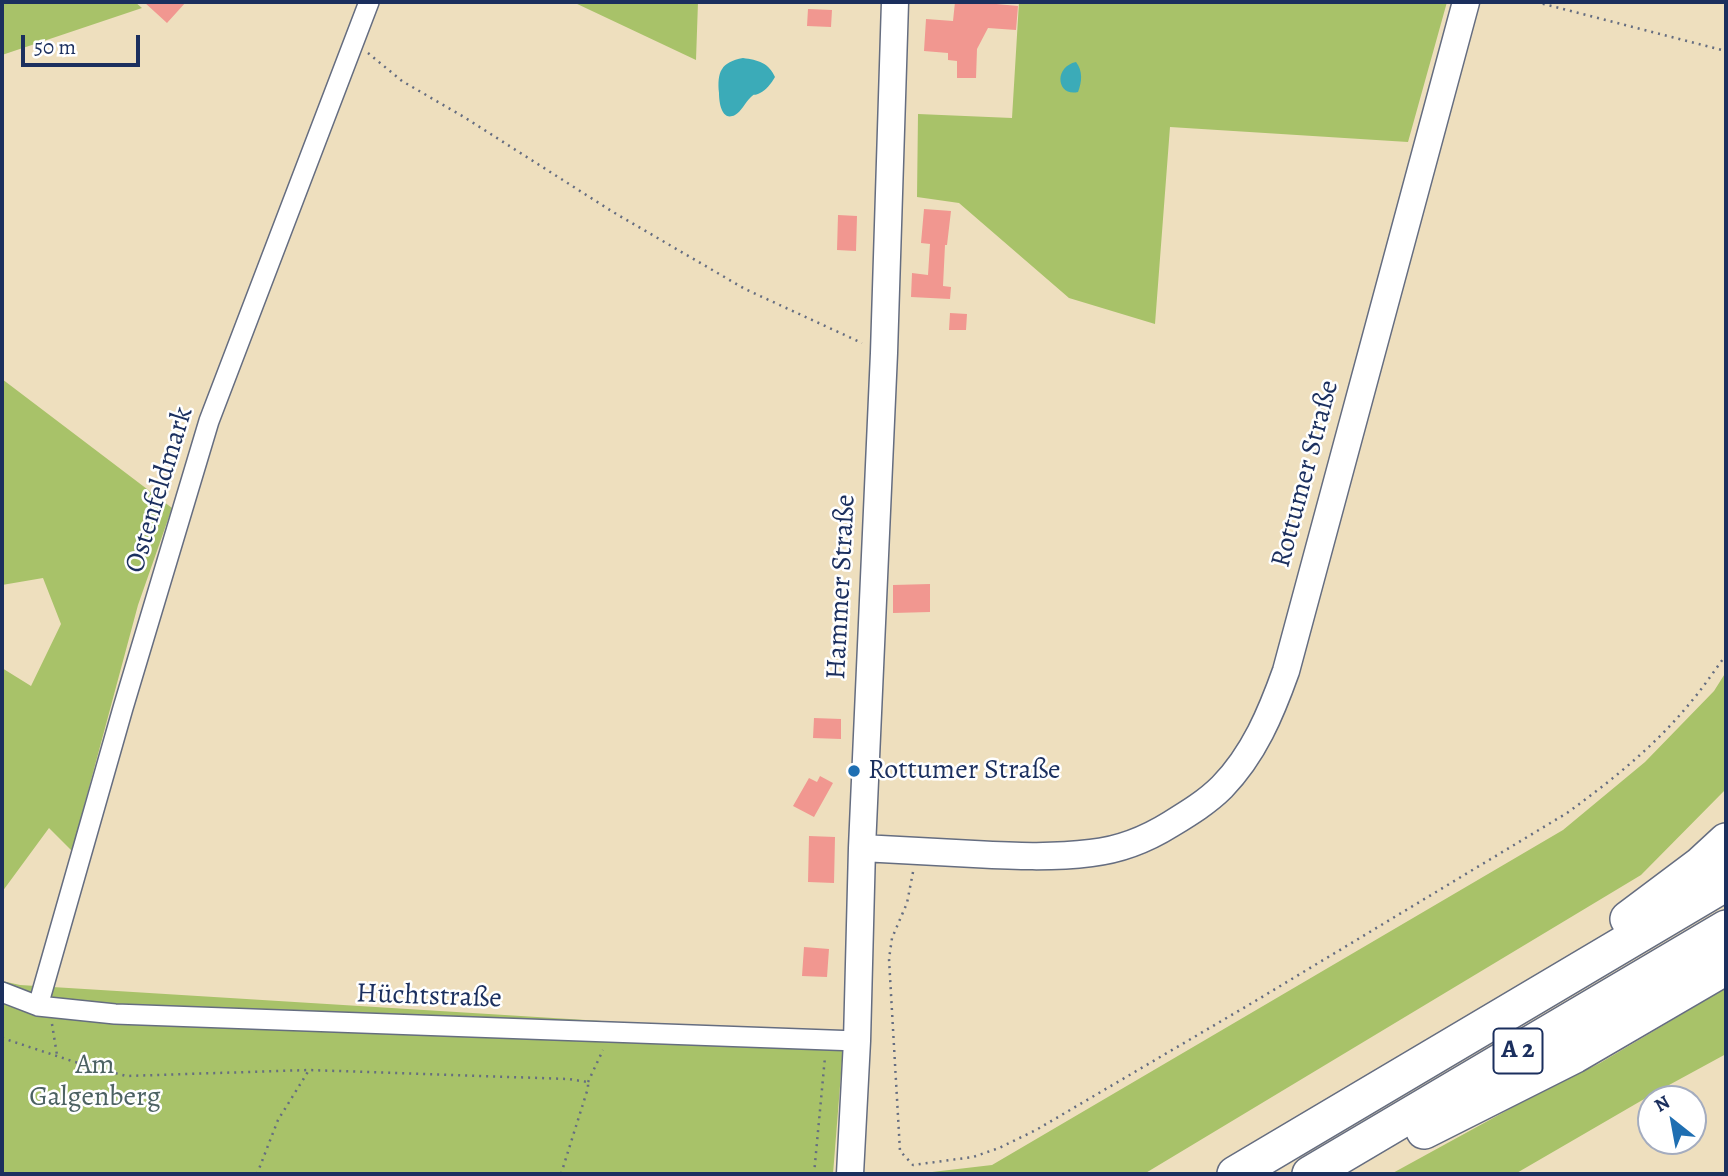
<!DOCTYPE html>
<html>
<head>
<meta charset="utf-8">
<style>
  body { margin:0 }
  #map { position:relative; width:1728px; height:1176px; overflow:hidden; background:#eedfbe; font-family:Alegreya,serif }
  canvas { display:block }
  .frame { position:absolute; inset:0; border:4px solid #1b2f5e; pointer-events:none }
  .north { position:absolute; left:1637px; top:1085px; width:70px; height:70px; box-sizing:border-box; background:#fff; border:2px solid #a4acbf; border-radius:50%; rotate:329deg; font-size:19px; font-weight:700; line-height:28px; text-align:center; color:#1b2f5e }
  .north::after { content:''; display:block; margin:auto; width:24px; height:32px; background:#1f6fb2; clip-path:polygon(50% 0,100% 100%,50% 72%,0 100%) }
  .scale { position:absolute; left:21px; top:35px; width:119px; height:32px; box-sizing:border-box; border:4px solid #1b2f5e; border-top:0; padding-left:9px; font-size:21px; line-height:24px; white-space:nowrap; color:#1b2f5e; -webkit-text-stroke:5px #fff; paint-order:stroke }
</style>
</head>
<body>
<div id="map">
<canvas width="1728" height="1176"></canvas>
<div class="frame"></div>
<div class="north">N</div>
<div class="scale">50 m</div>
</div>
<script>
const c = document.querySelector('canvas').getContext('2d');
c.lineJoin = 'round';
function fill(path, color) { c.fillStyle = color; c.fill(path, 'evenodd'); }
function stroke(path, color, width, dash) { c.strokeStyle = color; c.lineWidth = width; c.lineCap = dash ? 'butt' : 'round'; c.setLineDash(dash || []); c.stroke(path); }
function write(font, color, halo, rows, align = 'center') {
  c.font = font + ' Alegreya,serif'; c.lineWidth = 5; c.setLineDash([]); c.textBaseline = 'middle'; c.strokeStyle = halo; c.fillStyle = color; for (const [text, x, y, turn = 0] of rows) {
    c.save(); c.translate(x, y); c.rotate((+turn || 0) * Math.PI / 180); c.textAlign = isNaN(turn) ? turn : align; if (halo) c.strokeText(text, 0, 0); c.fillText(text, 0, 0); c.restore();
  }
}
fill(new Path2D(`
  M 2,2 L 135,2 L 142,8 L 2,55 Z
  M 573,2 L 698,2 L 696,60 Z
  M 1019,2 L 1447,2 L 1408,142 L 1170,127 L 1155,324 L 1069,298 L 959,203 L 917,197 L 918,114 L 1012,118 Z
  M 2,379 L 172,508 L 138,605 L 72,851 L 49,828 L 2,892 L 2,668 L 31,686 L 61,624 L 43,578 L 2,585 Z
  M 1726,672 L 1726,789 L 1641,875 L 1144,1174 L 915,1174 L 992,1165 L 1563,830 L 1645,762 L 1714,691 Z
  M 2,981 L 20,985 L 844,1036 L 833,1174 L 2,1174 Z
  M 1726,988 L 1726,1054 L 1658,1091 L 1515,1174 L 1391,1174 L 1515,1106 L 1600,1063 Z`), '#a8c269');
fill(new Path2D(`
  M 743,58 C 758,60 769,63 775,77 C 771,84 766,90 760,93 C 752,97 756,92 750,98 C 745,103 741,112 735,115 C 721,122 719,101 719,93 C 717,72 721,62 743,58 Z
  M 1076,62 C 1083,71 1082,82 1078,92 C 1057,97 1053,67 1076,62 Z`), '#3babb8');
fill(new Path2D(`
  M 144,2 L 186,2 L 167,23 Z
  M 955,2 L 975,2 L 1018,6 L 1016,30 L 988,28 L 977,49 L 976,78 L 957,78 L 957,61 L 948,60 L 948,53 L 924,51 L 926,19 L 953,21 Z
  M 808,9 L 832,10 L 831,27 L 807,26 Z
  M 924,209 L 951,211 L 947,245 L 945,245 L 943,286 L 951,287 L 950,299 L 911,297 L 912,273 L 928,275 L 930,244 L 921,243 Z
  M 838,215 L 857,216 L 856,251 L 837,250 Z
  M 950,313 L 967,314 L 966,330 L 949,330 Z
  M 930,584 L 930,612 L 893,613 L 893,585 Z
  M 814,718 L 841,719 L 841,739 L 813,738 Z
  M 820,776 L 833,783 L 814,817 L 793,806 L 809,778 L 817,782 Z
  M 809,836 L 835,837 L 834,883 L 808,882 Z
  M 804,947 L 829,949 L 827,977 L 802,976 Z`), '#f19790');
const street = new Path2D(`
  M 2,992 L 38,1006 L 115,1014 L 857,1041
  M 38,1006 L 123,708 L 209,421 L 369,2`);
const secondary = new Path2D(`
  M 862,848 C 900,850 937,852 974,854 C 1013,856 1052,858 1091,853 C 1119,850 1147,839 1171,824 C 1189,813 1207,802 1222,787 C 1254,754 1271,713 1286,671 L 1466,2
  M 850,1174 L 857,1041 L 862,848 L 884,353 L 895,2`);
const highway = new Path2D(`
  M 1628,919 L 1700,865 L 1726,841
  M 1424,1131 L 1575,1055 L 1726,967
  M 1235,1174 L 1726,883
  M 1310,1174 L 1726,928`);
stroke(street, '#656d80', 22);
stroke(secondary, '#656d80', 29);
stroke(highway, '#656d80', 38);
stroke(new Path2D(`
  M 1536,2 L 1726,51
  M 368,53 L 402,81 L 464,117 L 613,212 L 745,289 L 862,343
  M 913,872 L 907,903 L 892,938 L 889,959 L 900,1151 L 913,1165 L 973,1157 L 999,1148 L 1036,1130 L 1252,1003 L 1567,813 C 1611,781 1655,746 1690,703 C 1703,688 1714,671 1726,655
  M 52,1024 L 57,1055
  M 2,1038 L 75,1062 L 126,1076 L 309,1070
  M 588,1082 L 603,1050
  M 257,1174 L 278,1120 L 309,1070 L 568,1079 L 588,1082 L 588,1088 L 561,1174
  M 814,1174 L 825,1057`), '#656d80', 2.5, [2, 5]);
stroke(street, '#fff', 19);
stroke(secondary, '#fff', 26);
stroke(highway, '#fff', 35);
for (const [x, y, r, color] of [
  [854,771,7,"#1f6fb2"]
]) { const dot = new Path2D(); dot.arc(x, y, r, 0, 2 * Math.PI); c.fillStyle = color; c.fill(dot); stroke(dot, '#fff', 2.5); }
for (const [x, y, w] of [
  [1518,1051,49]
]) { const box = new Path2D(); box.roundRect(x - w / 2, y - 22.5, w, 45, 5); c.fillStyle = '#fff'; c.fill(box); stroke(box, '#1b2f5e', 2); }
write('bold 26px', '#1b2f5e', null, [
  ["A 2",1518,1051]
]);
write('28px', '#1b2f5e', '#fff', [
  ["Rottumer Straße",1306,474,-75],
  ["Ostenfeldmark",160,490,-73],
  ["Hammer Straße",842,587,-87],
  ["Hüchtstraße",429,997,2]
]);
write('28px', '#1b2f5e', '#fff', [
  ["Rottumer Straße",868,771]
], 'left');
write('28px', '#4c6262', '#fff', [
  ["Am",95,1066],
  ["Galgenberg",95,1098]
]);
</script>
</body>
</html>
